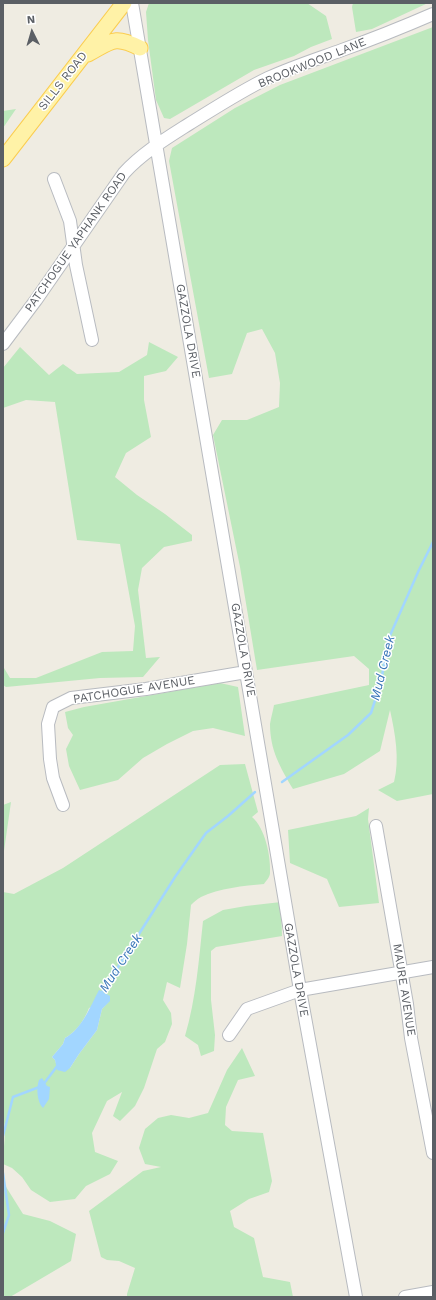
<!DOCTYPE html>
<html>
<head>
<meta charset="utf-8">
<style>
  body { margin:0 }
  #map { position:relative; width:436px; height:1300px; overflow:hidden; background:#efece2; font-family:"Work Sans",sans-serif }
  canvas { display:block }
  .frame { position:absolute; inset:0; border:4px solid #5b5f65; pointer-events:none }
  .north { position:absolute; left:12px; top:12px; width:40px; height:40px; -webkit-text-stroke:3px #fff; paint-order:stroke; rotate:355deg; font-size:11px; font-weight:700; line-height:16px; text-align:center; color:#5b5f65 }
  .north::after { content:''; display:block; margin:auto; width:14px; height:18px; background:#5b5f65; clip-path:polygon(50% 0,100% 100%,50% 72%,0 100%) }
</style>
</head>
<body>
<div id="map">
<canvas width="436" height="1300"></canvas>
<div class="frame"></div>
<div class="north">N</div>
</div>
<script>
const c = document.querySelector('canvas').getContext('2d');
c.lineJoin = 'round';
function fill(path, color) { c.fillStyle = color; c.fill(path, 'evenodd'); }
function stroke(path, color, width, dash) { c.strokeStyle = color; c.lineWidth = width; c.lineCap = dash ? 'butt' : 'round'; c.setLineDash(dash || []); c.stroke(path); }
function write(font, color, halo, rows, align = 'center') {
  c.font = font + ' "Work Sans",sans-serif'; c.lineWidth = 3; c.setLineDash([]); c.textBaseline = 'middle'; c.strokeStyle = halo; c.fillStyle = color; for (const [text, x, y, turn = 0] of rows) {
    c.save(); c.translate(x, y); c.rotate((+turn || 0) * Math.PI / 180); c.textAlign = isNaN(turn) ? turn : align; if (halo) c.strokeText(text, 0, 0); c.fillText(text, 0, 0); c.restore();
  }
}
fill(new Path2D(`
  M 149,3 L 307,3 L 326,16 L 332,39 L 311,47 L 294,56 L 254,70 L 170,119 L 164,118 L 156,100 L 148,40 L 146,12 Z
  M 353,3 L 428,3 L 372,29 L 356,32 L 352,7 Z
  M 433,27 L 433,794 L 397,801 L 378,790 L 394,782 C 400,759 395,733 390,710 L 380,751 L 344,774 L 293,789 C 280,767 270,750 270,724 C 271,717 273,711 274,705 L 369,685 L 369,669 L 354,656 L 257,670 L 240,567 L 213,435 L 222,420 L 247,420 L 279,407 L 280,383 L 275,353 L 262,329 L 247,333 L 232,374 L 209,378 L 169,161 L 172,148 L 235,108 L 280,85 Z
  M 16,109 L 3,128 L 3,111 Z
  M 149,342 L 178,357 L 166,371 L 144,376 L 144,400 L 151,437 L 126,453 L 115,477 L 137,495 L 165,514 L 192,535 L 192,541 L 164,547 L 142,568 L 138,590 L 146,658 L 160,657 L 143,677 L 100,678 L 6,687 L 3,685 L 3,668 L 4,668 L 10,678 L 36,678 L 102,652 L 133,651 L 135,626 L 120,544 L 77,540 L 55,402 L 26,400 L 3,408 L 3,368 L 20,347 L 49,375 L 63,364 L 77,374 L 119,372 L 147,355 Z
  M 220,683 L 238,687 L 245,736 L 213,728 L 193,731 L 167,744 L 143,758 L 118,780 L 80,790 L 69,766 L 66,749 L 73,735 L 68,728 L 65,712 L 84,707 Z
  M 245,764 L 258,812 L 252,817 C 265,828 271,856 270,873 C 270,877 266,881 264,884 C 244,886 219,888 201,897 C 197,899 194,902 191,905 L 187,944 L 180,988 L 167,982 L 163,1000 L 171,1013 L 172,1024 L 165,1042 L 157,1049 L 144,1088 L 135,1106 L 120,1121 L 113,1116 L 122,1092 L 107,1101 L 92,1133 L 95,1152 L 118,1161 L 110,1174 L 86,1186 L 75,1199 L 50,1202 L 31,1190 L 22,1177 L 12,1168 L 3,1164 C 3,1148 7,1133 3,1117 L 3,892 L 14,894 L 63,868 L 220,765 ZM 110,1000 L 102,1009 L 97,1030 L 79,1054 L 70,1068 L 58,1070 L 55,1060 L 52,1057 L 63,1044 L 65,1038 C 76,1032 84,1021 89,1008 Z
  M 11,802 L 4,851 L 3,854 L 3,805 Z
  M 369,808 L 368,819 L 379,903 L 339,907 L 327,879 L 290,863 L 288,830 L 356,816 Z
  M 281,902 L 282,936 L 216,947 L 211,951 L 211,1000 L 215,1035 L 214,1051 L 201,1056 L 198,1045 L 185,1036 C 196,999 199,959 203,921 L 223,910 L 246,906 Z
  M 242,1048 L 255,1076 L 238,1080 L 226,1107 L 225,1125 L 232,1131 L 263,1133 L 272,1181 L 269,1192 L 249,1199 L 230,1211 L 234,1227 L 254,1238 L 263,1277 L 290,1282 L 293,1297 L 127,1297 L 127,1294 L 135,1268 L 119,1261 L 107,1260 L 101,1257 L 89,1211 L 143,1171 L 161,1167 L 145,1164 L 139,1148 L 145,1129 L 158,1118 L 171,1115 L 189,1118 L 208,1113 L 227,1070 Z
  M 3,1182 L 23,1214 L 50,1221 L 76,1234 L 71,1261 L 10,1297 L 3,1297 Z`), '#bde8bd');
fill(new Path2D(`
  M 99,990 L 110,996 L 110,1001 L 102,1009 L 97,1030 L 79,1054 L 70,1068 L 65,1072 L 57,1070 L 55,1060 L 52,1057 L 63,1044 L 65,1038 C 82,1029 90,1007 99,990 Z
  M 42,1078 L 47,1086 L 50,1087 L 49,1099 L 43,1108 C 37,1102 36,1088 39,1080 Z`), '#a2d6ff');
stroke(new Path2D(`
  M 282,782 L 348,735 L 371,713 L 381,682 L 388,640 L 419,570 L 433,542
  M 101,994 L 175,877 L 206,833 L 228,816 L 255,792
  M 3,1136 L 13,1097 L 42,1086 L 58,1065
  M 3,1173 L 9,1215 L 3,1233`), '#a2d6ff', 2.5);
const minor = new Path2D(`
  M 132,3 L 246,672 L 300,990 L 356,1297
  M 54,179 L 70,221 L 76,265 L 92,340
  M 3,344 L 36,300 L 124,173 C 142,153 167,138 189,124 C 215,108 241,91 268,78 C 292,67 317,59 342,50 C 373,39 403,27 433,14
  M 63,805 L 53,778 L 50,759 L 48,724 L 53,707 L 71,698 L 146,689 L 246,672
  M 376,826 L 407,1004 L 411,1038 L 433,1153
  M 229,1035 L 247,1009 L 300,990 L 433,967
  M 405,1297 L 433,1292`);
const major = new Path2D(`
  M 88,54 C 112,41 114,35 140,48
  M 3,159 L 124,3`);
stroke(minor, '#b8bbc0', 14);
stroke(major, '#fbcd4f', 17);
stroke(minor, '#fff', 12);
stroke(major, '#fff2a7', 15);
write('12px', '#5b5f65', '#fff', [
  ["BROOKWOOD LANE",312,63,-22],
  ["SILLS ROAD",63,81,-52],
  ["PATCHOGUE YAPHANK ROAD",76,242,-55],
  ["GAZZOLA DRIVE",188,331,80],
  ["GAZZOLA DRIVE",243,650,80],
  ["PATCHOGUE AVENUE",134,690,-9],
  ["GAZZOLA DRIVE",296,970,80],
  ["MAURE AVENUE",404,990,81]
]);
write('italic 13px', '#3875b8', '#fff', [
  ["Mud Creek",383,668,-76],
  ["Mud Creek",121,963,-57]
]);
</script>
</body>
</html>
